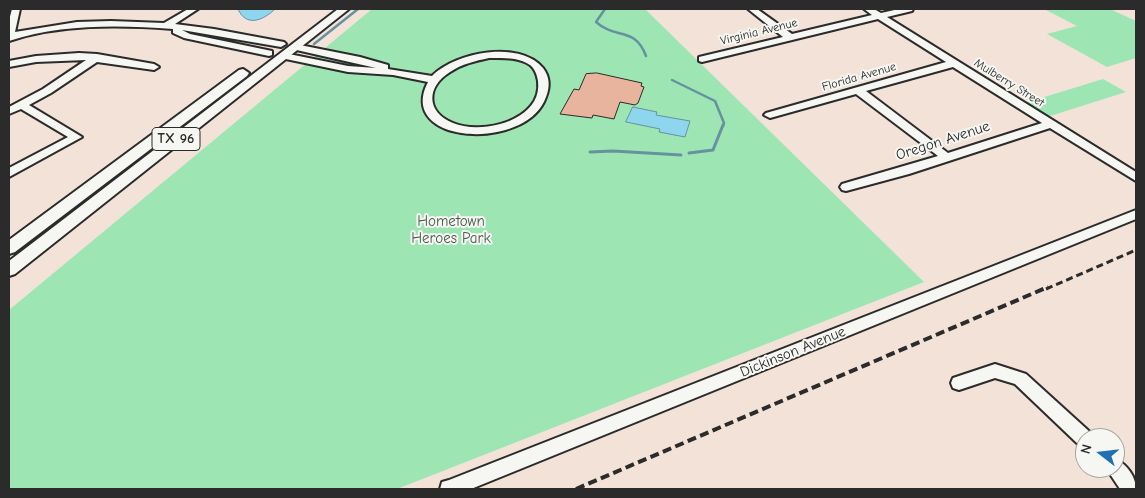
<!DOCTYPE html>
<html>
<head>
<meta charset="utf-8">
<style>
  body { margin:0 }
  #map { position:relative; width:1145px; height:498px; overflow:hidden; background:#f2e2d8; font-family:"Comic Neue",sans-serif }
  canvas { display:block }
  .frame { position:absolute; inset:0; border:10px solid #2b2b2b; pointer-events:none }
  .north { position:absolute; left:1075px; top:428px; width:50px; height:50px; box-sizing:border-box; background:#f6f6f2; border:1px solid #a5a5a2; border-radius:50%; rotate:286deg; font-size:14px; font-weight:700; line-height:20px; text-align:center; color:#2b2b2b }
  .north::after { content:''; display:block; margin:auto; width:18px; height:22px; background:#1f6fb2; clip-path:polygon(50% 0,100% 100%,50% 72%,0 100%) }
</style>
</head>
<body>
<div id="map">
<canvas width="1145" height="498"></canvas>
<div class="frame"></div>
<div class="north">N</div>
</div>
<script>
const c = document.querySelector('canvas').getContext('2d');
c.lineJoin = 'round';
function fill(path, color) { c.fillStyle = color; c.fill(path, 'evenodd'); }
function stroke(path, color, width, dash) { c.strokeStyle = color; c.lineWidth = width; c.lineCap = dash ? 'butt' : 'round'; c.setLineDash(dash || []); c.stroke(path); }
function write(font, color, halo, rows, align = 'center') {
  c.font = font + ' "Comic Neue",sans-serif'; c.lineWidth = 4; c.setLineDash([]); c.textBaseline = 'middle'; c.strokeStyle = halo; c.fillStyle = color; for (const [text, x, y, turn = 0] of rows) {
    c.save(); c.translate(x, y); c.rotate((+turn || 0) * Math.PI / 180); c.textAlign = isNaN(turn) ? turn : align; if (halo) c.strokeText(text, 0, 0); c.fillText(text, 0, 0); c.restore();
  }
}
fill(new Path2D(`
  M 372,9 L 645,9 L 924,282 L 397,489 L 9,489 L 9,310 Z
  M 1044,9 L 1110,9 L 1136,21 L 1136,58 L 1107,67 L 1047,34 L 1077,26 Z
  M 1103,79 L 1126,92 L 1047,117 L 1025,103 Z`), '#9de6b4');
const water = new Path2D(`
  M 238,9 L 275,9 C 264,20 246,28 238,9 Z
  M 633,107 L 657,112 L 656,115 L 690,121 L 685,137 L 659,132 L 660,129 L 626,122 Z`);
fill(water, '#8dd6ee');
stroke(water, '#6692a0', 1);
stroke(new Path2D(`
  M 605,9 L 596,22 C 616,40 635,26 646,56
  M 314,44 L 358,9
  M 672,80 L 715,101 L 724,123 L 723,126`), '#6692a0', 2.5);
stroke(new Path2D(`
  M 590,152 L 613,151 L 681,155
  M 689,153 L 713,150 L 723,125`), '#6692a0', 3);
const building = new Path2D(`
  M 597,73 L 642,83 L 641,86 L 644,87 L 638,103 L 635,105 L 620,102 L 614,119 L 593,115 L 592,118 L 560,114 L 574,89 L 579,90 L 586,74 Z`);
fill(building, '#e9b49d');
stroke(building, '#2b2b2b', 1);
const minor = new Path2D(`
  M 12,9 L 20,9 L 15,32 L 77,22 L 111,21 L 164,23 L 188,9 L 198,9 L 175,24 L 214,29 L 284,42 L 286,44 L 281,47 L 182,30 L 190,34 L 272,51 L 272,55 L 269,56 L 184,38 L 173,33 L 173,29 C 118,25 61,24 9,41 L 9,20 Z
  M 748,9 L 757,9 L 792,34 L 872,15 L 864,9 L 874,9 L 881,13 L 899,9 L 913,9 L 912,11 L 887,17 L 1136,172 L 1136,181 L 1050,128 L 909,174 L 846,191 L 842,190 L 840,187 L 842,184 L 938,156 L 856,94 L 770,118 L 764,115 L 766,113 L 946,62 L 878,19 L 702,62 L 699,61 L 699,57 L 783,37 ZM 953,67 L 1042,123 L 948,153 L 866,91 Z
  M 295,44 L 360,57 L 388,65 L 388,69 L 432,76 C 456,52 519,40 543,68 C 550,77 550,87 546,97 C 527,152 395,145 428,82 L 393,75 L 348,72 L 281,58 L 281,54 L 284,53 L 348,66 L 376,68 L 292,49 L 292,45 ZM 489,58 C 502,58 519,57 530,65 C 535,69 537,75 538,81 C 543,121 481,135 453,123 C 426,112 426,87 450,72 C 462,64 475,61 489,58 Z
  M 79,53 L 97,54 L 154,64 L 159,67 L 154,70 L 97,62 L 51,93 L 29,105 L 82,137 L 9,177 L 9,168 L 68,137 L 21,109 L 9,114 L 9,107 L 43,89 L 86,60 L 36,62 L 9,67 L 9,61 L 36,56 Z
  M 1136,210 L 1136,219 L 471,489 L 440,489 L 442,482 L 449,480 Z
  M 995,364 L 1026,374 L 1091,433 L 1093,438 L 1085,438 L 1085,447 L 1079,445 L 1015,384 L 995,378 L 959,390 L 953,388 L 951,383 L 953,378 Z
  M 1115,459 C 1127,464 1136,477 1136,489 L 1120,489 L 1106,468 L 1115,468 Z`);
const major = new Path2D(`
  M 338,9 L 349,9 L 15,274 L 9,276 L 9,261 Z
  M 243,69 L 249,73 L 247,76 L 15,252 L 9,254 L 9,240 L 239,70 Z`);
stroke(minor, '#2b2b2b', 4);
stroke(major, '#2b2b2b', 4);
fill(minor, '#f6f6f2');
fill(major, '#f6f6f2');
stroke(new Path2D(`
  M 1046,289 L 1136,250`), '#2b2b2b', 3, [7, 4]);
stroke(new Path2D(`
  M 576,489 L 1048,287`), '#2b2b2b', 4, [9, 4.5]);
write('12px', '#2b2b2b', '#f6f6f2', [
  ["Virginia Avenue",759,32,-14],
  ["Florida Avenue",859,77,-16],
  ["Mulberry Street",1009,83,32]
]);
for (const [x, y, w] of [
  [176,139,48]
]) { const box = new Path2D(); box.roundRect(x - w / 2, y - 11.5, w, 23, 4); c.fillStyle = '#f6f6f2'; c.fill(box); stroke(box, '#2b2b2b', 1); }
write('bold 14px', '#2b2b2b', null, [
  ["TX 96",176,139]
]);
write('15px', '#2b2b2b', '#f6f6f2', [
  ["Oregon Avenue",943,141,-18],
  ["Dickinson Avenue",793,352,-22]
]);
write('15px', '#485a4d', '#f6f6f2', [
  ["Hometown",451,222],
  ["Heroes Park",451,239]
]);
</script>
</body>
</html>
